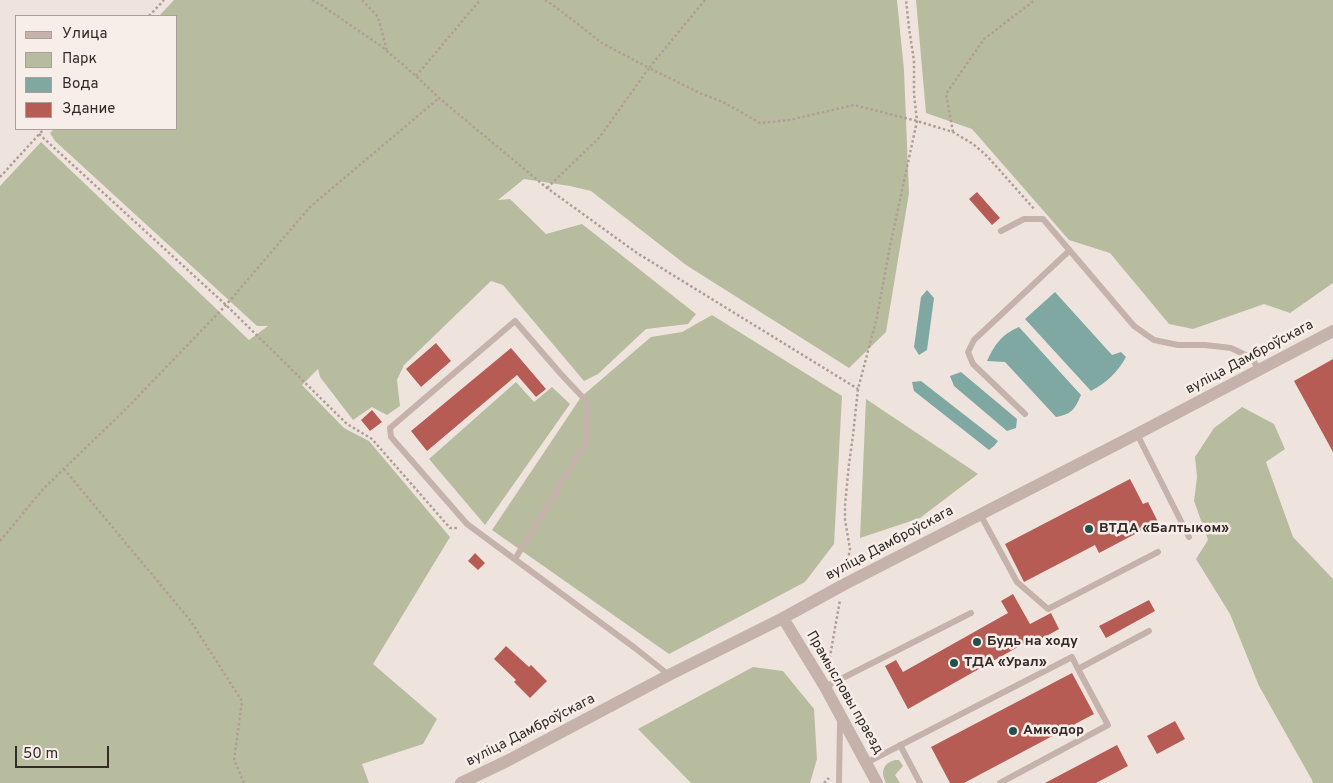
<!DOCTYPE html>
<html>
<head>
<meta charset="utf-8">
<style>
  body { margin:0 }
  #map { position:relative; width:1333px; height:783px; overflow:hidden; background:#efe4dd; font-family:Overpass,sans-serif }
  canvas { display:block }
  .legend { position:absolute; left:15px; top:15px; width:162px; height:115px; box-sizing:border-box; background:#f7eee9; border:1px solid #a9a09c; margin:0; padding:6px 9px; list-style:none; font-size:15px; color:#342b29 }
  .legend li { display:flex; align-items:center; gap:10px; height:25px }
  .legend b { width:25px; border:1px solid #a9a09c }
  .scale { position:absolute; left:15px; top:746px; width:94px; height:22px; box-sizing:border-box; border:2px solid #342b29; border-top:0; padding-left:6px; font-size:15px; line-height:18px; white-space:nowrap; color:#342b29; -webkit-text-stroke:4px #f7eee9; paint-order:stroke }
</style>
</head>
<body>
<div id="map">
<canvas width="1333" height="783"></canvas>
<ul class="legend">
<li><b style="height:6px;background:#c5b3ab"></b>Улица</li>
<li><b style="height:14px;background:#b7bc9f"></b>Парк</li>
<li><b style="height:14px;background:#80a8a3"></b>Вода</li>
<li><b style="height:14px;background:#b65c54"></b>Здание</li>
</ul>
<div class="scale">50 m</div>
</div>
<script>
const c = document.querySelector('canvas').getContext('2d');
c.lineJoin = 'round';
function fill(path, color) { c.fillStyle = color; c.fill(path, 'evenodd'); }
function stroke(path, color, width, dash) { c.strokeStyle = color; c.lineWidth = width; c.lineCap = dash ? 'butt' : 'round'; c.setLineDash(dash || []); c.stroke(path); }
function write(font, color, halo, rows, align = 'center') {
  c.font = font + ' Overpass,sans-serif'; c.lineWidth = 5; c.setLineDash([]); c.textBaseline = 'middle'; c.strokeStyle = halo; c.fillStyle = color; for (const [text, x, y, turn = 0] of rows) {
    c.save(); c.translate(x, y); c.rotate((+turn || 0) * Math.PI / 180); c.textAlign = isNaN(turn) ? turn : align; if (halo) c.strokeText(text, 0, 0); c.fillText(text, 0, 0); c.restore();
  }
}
fill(new Path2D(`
  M 174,0 L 897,0 L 904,70 L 909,193 L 886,332 L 849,368 L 686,265 L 591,191 L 570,186 L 524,179 L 498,200 L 510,199 L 546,234 L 582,224 L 696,314 L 688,324 L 646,329 L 598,374 L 584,381 L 503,285 L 491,281 L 404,365 L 397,380 L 400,406 L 387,415 L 372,407 L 353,420 L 320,377 L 318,369 L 302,385 L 344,428 L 369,441 L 450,537 L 373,664 L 437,719 L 423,744 L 362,764 L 369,783 L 0,783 L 0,186 L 41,142 L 249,340 L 268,326 L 257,326 L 55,141 L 50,133 L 54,129 L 176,129 L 176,16 L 159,16 Z
  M 916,0 L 1333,0 L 1333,283 L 1290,313 L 1264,304 L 1193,329 L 1169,324 L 1110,253 L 1069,240 L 972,129 L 926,113 Z
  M 712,315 L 842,396 L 834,544 L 805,582 L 669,654 L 492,530 L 581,397 L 651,337 L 682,332 Z
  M 516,382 L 534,402 L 552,387 L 570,404 L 485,525 L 429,459 Z
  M 866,399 L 978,474 L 920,518 L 860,538 Z
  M 1242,407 L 1274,424 L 1285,449 L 1266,462 L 1293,537 L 1333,579 L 1333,783 L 1313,783 L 1312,780 L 1259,686 L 1230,614 L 1196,559 L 1208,540 L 1194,501 L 1197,477 L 1195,457 L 1214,428 Z
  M 753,667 L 783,671 L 814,709 L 817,759 L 810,783 L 691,783 L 638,729 Z
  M 895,760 L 899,760 L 903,766 L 895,775 L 900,783 L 886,783 C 880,772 883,763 895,760 Z`), '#b7bc9f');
fill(new Path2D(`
  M 927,290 L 934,298 L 927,350 L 919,355 L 914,347 L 921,297 Z
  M 1055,292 L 1112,355 L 1121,352 L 1126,357 C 1118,372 1106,383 1091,391 L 1025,319 Z
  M 1019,327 L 1081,395 C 1075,409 1072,414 1056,417 L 1005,362 L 987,361 C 994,345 1002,334 1019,327 Z
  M 961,372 L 1017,419 L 1016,428 L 1007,431 L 954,386 L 950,376 Z
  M 921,381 L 998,441 L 994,446 L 989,450 L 914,391 L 912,382 Z`), '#80a8a3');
fill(new Path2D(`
  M 977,192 L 1000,218 L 992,225 L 969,199 Z
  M 436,343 L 451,361 L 421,387 L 406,369 Z
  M 511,348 L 546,389 L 536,397 L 517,375 L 427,451 L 411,431 Z
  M 1333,359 L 1333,452 L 1294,381 Z
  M 372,410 L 382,422 L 370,431 L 361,420 Z
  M 1130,479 L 1143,504 L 1148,502 L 1158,522 L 1099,553 L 1095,545 L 1024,582 L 1005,544 Z
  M 475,553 L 485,563 L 478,570 L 468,561 Z
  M 1013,594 L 1030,624 L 1051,613 L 1059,629 L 1027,647 L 1025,643 L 908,709 L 885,666 L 896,660 L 903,672 L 1008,613 L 1001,601 Z
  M 1149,600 L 1155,611 L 1106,638 L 1099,626 Z
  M 506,646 L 529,667 L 531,665 L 547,681 L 530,698 L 514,682 L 516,680 L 494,659 Z
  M 1072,673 L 1094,714 L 964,783 L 950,783 L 931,747 Z
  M 1175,721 L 1185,739 L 1157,754 L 1147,736 Z
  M 1117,745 L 1128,766 L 1096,783 L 1045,783 Z`), '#b65c54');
stroke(new Path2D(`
  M 312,0 L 321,5 L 381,46 L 416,76 L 439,98 L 547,188 L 637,253 L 858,389
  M 362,0 L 378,17 L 387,51
  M 545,0 L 557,8 L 602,43 L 649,68 L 599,138 L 547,188
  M 705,0 L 649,68 L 702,94 L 725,103 L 760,123 L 789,120 L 854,105 L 917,121 L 953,132 L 973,144 L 987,156 L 1035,210
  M 149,16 L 164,0
  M 416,76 L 480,0
  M 953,132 L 946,94 L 984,39 L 1035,0
  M 39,134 L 226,305 L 347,424 L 372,439 L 450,528 L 458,528
  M 0,177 L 44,129
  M 64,469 L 190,620 L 242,701 L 234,760 L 244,783
  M 0,541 L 44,488 L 125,410 L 226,305 L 310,207 L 439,98
  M 846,570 L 850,549 L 845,520 L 845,505 L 849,464 L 853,435 L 858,389 L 877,317 L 890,246 L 917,121 L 914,94 L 914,61 L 909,28 L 906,0
  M 828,668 L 840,600
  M 824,783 L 829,778`), '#b19d95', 2.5, [2.5, 2.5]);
stroke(new Path2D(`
  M 1001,231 L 1024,219 L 1043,219 L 1134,326 L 1154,340 L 1178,345 L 1205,345 L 1231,348 L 1252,358 L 1259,370
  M 1025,414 L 973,364 L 968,352 L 974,340 L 1069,251
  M 1137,434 L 1189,537
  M 980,514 L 1017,582 L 1048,609 L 1158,552
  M 515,559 L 586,442 L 588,403 L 560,373 L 515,321 L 390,428 L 391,437 L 467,524 L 635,648 L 669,675
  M 825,687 L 971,613
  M 900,745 L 920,783
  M 866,763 L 1072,657 L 1078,669 L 1149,631
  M 839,783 L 840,721
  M 1000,783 L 1108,725 L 1078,669`), '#c5b3ab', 6);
stroke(new Path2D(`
  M 783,618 L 825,687 L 877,783
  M 461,783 L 507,761 L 669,675 L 783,618 L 843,585 L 1137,434 L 1333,331`), '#c5b3ab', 12);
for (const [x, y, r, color] of [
  [1089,529,5,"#24504c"],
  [977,642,5,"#24504c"],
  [954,663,5,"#24504c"],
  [1013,731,5,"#24504c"]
]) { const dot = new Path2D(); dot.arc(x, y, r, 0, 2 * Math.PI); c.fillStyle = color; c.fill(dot); stroke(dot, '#f7eee9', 2); }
write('14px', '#342b29', '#f7eee9', [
  ["вуліца Дамброўскага",1250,358,-28],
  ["вуліца Дамброўскага",890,544,-28],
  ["Прамысловы праезд",844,693,60],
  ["вуліца Дамброўскага",531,731,-27]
]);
write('bold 14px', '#342b29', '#f7eee9', [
  ["ВТДА «Балтыком»",1099,529],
  ["Будь на ходу",987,642],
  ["ТДА «Урал»",964,663],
  ["Амкодор",1023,731]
], 'left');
</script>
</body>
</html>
